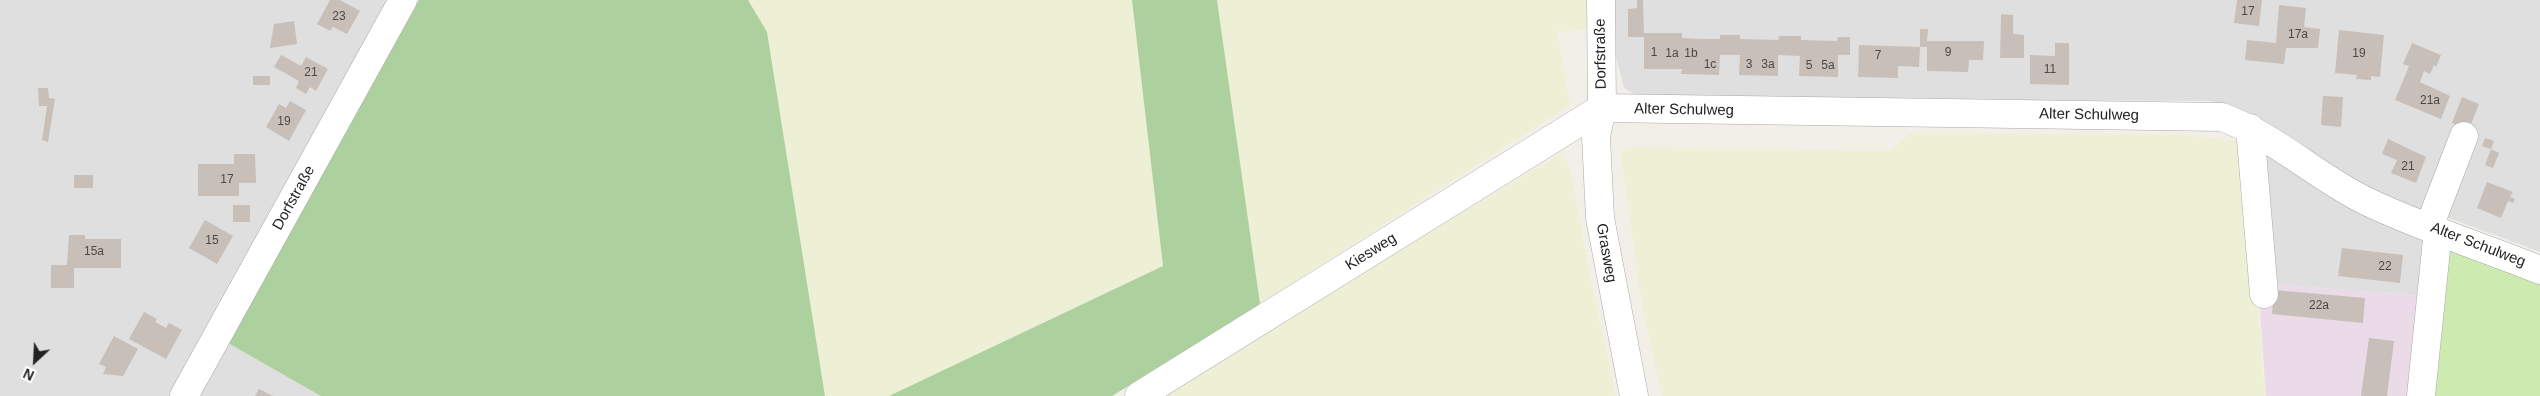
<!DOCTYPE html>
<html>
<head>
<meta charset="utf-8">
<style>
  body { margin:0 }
  #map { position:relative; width:2540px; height:396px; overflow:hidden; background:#f2efe9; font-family:Helvetica,sans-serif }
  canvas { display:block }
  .north { position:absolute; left:10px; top:336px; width:50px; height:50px; -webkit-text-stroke:4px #fff; paint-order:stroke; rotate:205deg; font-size:14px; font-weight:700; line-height:20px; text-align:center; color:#222 }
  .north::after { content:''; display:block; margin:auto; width:18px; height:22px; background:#222; clip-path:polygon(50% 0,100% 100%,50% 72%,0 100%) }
</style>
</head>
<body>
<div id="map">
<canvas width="2540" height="396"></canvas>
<div class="north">N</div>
</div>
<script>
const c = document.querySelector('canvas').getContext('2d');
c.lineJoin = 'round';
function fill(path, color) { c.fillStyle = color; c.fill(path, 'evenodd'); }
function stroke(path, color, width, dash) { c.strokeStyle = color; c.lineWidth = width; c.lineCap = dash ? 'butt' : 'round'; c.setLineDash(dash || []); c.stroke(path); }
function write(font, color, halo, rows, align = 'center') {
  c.font = font + ' Helvetica,sans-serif'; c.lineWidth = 5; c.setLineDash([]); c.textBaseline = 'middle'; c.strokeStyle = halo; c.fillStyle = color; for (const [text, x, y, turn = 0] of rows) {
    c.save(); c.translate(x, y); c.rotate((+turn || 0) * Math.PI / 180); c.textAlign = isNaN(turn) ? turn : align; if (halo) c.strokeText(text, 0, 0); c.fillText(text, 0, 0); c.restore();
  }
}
fill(new Path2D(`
  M 0,0 L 392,0 L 171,396 L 0,396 Z
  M 1614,0 L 2540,0 L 2540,252 L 2441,215 L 2421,296 L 2258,283 L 2245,113 L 2211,101 L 1641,98 L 1624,88 L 1615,54 Z
  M 228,343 L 322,395 L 321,396 L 199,396 Z`), '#e0dfdf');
fill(new Path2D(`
  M 2258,283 L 2421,296 L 2411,396 L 2266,396 Z`), '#ebdbe8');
fill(new Path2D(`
  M 748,0 L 1132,0 L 1163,266 L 889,396 L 825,396 L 767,32 Z
  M 1217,0 L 1589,0 L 1589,29 L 1557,32 L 1570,105 L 1260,304 Z
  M 1910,133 L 2187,135 L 2245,142 L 2265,396 L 1662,396 L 1642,307 L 1621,156 L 1627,147 L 1890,151 Z
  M 1563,152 L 1572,177 L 1589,271 L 1616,396 L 1156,396 Z`), '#eef0d5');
fill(new Path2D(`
  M 2448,247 L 2540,283 L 2540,396 L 2426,396 Z`), '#cdebb0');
fill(new Path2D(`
  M 419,0 L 748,0 L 767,32 L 825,396 L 321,396 L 228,343 Z
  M 1132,0 L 1217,0 L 1260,304 L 1112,396 L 889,396 L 1163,266 Z`), '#add19e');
fill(new Path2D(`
  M 330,0 L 340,0 L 360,11 L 347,34 L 333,27 L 330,31 L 317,24 Z
  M 1637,0 L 1643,0 L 1644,33 L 1682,33 L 1682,38 L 1701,39 L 1720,39 L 1720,35 L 1740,35 L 1740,39 L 1778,40 L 1779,36 L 1801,36 L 1801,40 L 1837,41 L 1838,37 L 1850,37 L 1850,55 L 1838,55 L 1838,77 L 1799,76 L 1800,56 L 1778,55 L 1778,76 L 1739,75 L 1740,55 L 1720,55 L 1719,75 L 1681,74 L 1682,69 L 1644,69 L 1644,37 L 1628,37 L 1628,9 L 1637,8 Z
  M 2237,0 L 2262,0 L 2259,26 L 2234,23 Z
  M 2279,5 L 2306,8 L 2304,27 L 2320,29 L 2318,48 L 2286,48 L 2284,64 L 2245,60 L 2247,40 L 2276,43 Z
  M 2001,14 L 2013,15 L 2013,34 L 2024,35 L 2024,58 L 2000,58 Z
  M 294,21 L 297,44 L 270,48 L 274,24 Z
  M 1920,29 L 1928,29 L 1927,41 L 1984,41 L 1983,60 L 1969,60 L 1968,72 L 1927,71 L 1927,47 L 1920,47 Z
  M 2339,30 L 2384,35 L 2380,77 L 2371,76 L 2371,80 L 2356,79 L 2357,75 L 2335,73 Z
  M 2055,43 L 2069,43 L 2069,85 L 2030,84 L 2030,55 L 2055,56 Z
  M 2412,43 L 2441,55 L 2436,67 L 2434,65 L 2430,74 L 2424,71 L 2420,82 L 2450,96 L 2441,119 L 2395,100 L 2409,66 L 2403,64 Z
  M 1859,45 L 1920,47 L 1919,67 L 1898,66 L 1898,78 L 1858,77 Z
  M 281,55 L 301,66 L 306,57 L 328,69 L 316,91 L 310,87 L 306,94 L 296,88 L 299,81 L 274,67 Z
  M 253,76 L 270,76 L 270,85 L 253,85 Z
  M 38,88 L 48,88 L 49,98 L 55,99 L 48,142 L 42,140 L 47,106 L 39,106 Z
  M 2323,96 L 2343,97 L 2341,127 L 2321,125 Z
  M 2462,97 L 2479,104 L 2469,129 L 2452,123 Z
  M 290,101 L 306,110 L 289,141 L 266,127 L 279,104 L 286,108 Z
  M 2485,138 L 2494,141 L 2491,149 L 2482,146 Z
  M 2388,139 L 2426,157 L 2416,183 L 2391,173 L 2397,160 L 2382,154 Z
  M 2491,149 L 2499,153 L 2493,168 L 2485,165 Z
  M 234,154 L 255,154 L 256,183 L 239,183 L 239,196 L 198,196 L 198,164 L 234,164 Z
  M 74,175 L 93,175 L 93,188 L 74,188 Z
  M 2487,182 L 2513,192 L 2510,197 L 2515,199 L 2513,203 L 2508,201 L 2501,218 L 2477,208 Z
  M 233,205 L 250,205 L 250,222 L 233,222 Z
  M 205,220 L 233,236 L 217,264 L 189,248 Z
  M 69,235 L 85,235 L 85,239 L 121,239 L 121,268 L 74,268 L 74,288 L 51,288 L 51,265 L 67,265 Z
  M 2342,248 L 2403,255 L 2400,283 L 2338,276 Z
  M 2274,290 L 2365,298 L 2363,323 L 2272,314 Z
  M 144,312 L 157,319 L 155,322 L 166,328 L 169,323 L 182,330 L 166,359 L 129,339 Z
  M 114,336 L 138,349 L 123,376 L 103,374 L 106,367 L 99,364 Z
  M 2369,338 L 2394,341 L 2387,396 L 2361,396 Z
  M 259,389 L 273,396 L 255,396 Z`), '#c7bfb8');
const minor = new Path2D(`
  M 1601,0 L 1602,108 L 1596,137 L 1600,218 L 1634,396
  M 1602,108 L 2222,117 C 2276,137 2315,176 2366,201 C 2422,228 2483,247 2540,270
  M 2250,128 L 2264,294
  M 2429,227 L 2464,136
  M 184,396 L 403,0
  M 1139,396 L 1602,108
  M 2421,396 L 2438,230`);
stroke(minor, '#a9a9a9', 29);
stroke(minor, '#fff', 28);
write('12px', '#4b4948', null, [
  ["17",2248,12],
  ["23",339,17],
  ["17a",2298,35],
  ["1",1654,53],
  ["9",1948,53],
  ["1a",1672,54],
  ["1b",1691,54],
  ["19",2359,54],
  ["7",1878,56],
  ["1c",1710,65],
  ["3",1749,65],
  ["3a",1768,65],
  ["5",1809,66],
  ["5a",1828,66],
  ["11",2050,70],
  ["21",311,73],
  ["21a",2430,101],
  ["19",284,122],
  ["21",2408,167],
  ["17",227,180],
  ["15",212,241],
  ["15a",94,252],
  ["22",2385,267],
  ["22a",2319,306]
]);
write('15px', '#222', '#fff', [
  ["Dorfstraße",1601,54,-91],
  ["Alter Schulweg",1684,110,1],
  ["Alter Schulweg",2089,115,1],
  ["Dorfstraße",294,198,-61],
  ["Alter Schulweg",2478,245,21],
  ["Kiesweg",1371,252,-32],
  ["Grasweg",1606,253,80]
]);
</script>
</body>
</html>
